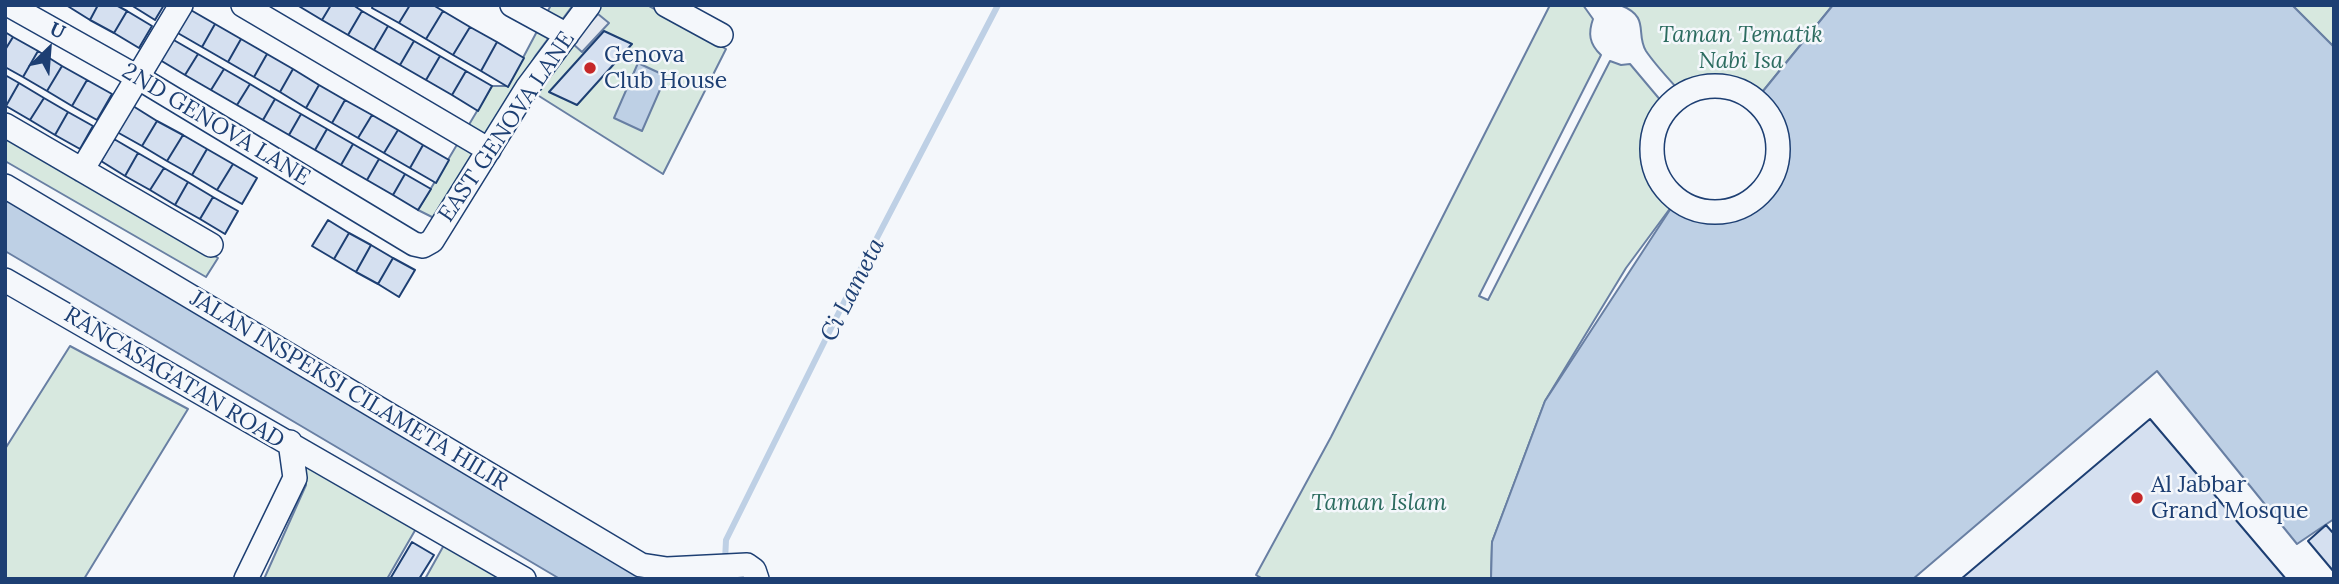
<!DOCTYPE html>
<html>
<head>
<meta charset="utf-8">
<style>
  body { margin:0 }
  #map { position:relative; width:2339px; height:584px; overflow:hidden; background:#f4f7fb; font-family:Lora,serif }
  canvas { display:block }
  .frame { position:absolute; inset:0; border:7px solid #1d3f73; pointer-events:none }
  .north { position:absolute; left:14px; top:14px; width:70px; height:70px; -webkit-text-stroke:5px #f4f7fb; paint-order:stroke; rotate:25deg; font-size:19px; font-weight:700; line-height:28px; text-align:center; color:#1d3f73 }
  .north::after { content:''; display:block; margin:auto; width:24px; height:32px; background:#1d3f73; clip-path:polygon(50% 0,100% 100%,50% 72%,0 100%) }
</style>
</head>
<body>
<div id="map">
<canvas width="2339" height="584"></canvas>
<div class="frame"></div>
<div class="north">U</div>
</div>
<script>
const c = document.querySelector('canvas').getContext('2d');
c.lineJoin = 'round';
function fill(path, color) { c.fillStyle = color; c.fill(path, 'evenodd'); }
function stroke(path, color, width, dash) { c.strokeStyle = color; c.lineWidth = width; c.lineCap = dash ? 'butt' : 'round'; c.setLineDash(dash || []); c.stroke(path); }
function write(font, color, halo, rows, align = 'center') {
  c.font = font + ' Lora,serif'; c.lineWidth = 5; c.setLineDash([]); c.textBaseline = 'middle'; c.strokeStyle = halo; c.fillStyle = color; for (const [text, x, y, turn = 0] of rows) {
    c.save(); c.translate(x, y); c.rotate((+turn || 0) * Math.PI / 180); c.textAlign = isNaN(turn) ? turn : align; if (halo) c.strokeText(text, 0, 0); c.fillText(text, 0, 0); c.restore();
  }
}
const green = new Path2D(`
  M 551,5 L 573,5 L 536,55 L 436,219 L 418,210 L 492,86 L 508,86 Z
  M 598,5 L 647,5 L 726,49 L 663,174 L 531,91 Z
  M 1550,5 L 1583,5 L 1593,19 C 1588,33 1589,44 1601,55 L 1479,296 L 1488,300 L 1610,61 L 1621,65 L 1630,64 L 1667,108 C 1644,137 1651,175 1677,199 L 1626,268 L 1545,401 L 1492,542 L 1491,579 L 1263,579 L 1256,575 L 1331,437 Z
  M 1620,5 L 1833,5 L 1755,101 C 1730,87 1710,83 1683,95 C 1671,81 1656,66 1646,51 C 1635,33 1651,17 1620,5 Z
  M 2292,5 L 2334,5 L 2334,47 Z
  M 5,134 L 218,258 L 206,277 L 5,161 Z
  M 70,346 L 188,409 L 84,579 L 5,579 L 5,449 Z
  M 303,461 L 417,527 L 387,579 L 264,579 L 306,485 Z
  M 444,545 L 503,579 L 425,579 Z`);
fill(green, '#d7e8df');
stroke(green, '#687fa3', 2);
const parking = new Path2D(`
  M 598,14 L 609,23 L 582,52 L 572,43 Z`);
fill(parking, '#e3e8f0');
stroke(parking, '#687fa3', 2);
const water = new Path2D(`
  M 1833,5 L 2292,5 L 2334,47 L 2334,519 L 2297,544 L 2157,371 L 1913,579 L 1491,579 L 1492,542 L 1545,401 L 1677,199 C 1743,244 1811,166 1755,101 Z
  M 638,63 L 666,76 L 642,131 L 614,118 Z
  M 5,199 L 649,579 L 560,579 L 5,251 Z`);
fill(water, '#bed0e5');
stroke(water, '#687fa3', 2);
stroke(new Path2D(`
  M 725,561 L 726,540 L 853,284 L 998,5`), '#bed0e5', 6);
const building = new Path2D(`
  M 66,5 L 98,5 L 90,20 Z
  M 98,5 L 116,5 L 127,11 L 114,33 L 90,20 Z
  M 131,5 L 164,5 L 155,20 Z
  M 297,5 L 331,5 L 322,20 Z
  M 331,5 L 353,5 L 362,11 L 348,35 L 322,20 Z
  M 373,5 L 410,5 L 399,23 L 372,8 Z
  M 410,5 L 433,5 L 443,11 L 426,39 L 399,23 Z
  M 189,9 L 215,24 L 202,47 L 176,32 Z
  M 127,11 L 152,26 L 139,48 L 114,33 Z
  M 362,11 L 388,26 L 374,50 L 348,35 Z
  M 443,11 L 470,27 L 453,55 L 426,39 Z
  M 215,24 L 241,39 L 228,62 L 202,47 Z
  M 388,26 L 414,41 L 400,65 L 374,50 Z
  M 470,27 L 497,42 L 481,71 L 453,55 Z
  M 604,31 L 632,44 L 577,105 L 549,92 Z
  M 5,32 L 13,37 L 5,50 Z
  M 13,37 L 38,51 L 23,77 L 5,67 L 5,50 Z
  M 172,39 L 198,54 L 185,75 L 160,60 Z
  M 241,39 L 267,54 L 254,77 L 228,62 Z
  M 414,41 L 440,56 L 426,80 L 400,65 Z
  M 497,42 L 524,58 L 508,87 L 481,71 Z
  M 38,51 L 62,66 L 47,91 L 23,77 Z
  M 198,54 L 224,69 L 211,90 L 185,75 Z
  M 267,54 L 293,69 L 280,92 L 254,77 Z
  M 440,56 L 466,71 L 452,95 L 426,80 Z
  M 62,66 L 87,80 L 72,106 L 47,91 Z
  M 224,69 L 250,84 L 237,105 L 211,90 Z
  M 293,69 L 319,85 L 306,108 L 280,92 Z
  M 466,71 L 492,86 L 478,111 L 452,95 Z
  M 5,75 L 19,83 L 6,106 L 5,106 Z
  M 87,80 L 112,94 L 97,120 L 72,106 Z
  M 19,83 L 44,98 L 30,120 L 6,106 Z
  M 250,84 L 275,99 L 263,120 L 237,105 Z
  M 319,85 L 345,100 L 332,123 L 306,108 Z
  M 44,98 L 68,112 L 55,135 L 30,120 Z
  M 275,99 L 301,114 L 289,135 L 263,120 Z
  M 345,100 L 372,115 L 358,138 L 332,123 Z
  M 133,106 L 157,121 L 142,146 L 117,132 Z
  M 68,112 L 93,126 L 80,149 L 55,135 Z
  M 301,114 L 327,129 L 315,150 L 289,135 Z
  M 372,115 L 398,130 L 384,153 L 358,138 Z
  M 157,121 L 183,135 L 167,161 L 142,146 Z
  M 327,129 L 353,144 L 341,165 L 315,150 Z
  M 398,130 L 423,145 L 410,168 L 384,153 Z
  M 183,135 L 207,149 L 192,175 L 167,161 Z
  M 114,139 L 138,153 L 125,176 L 101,161 Z
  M 353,144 L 379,159 L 367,180 L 341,165 Z
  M 423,145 L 449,160 L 436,183 L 410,168 Z
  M 207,149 L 233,164 L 217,190 L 192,175 Z
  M 138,153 L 164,168 L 150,190 L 125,176 Z
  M 379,159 L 405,174 L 393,195 L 367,180 Z
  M 233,164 L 257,178 L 242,204 L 217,190 Z
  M 164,168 L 188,182 L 175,205 L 150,190 Z
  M 405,174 L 431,189 L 418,210 L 393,195 Z
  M 188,182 L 213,197 L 200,219 L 175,205 Z
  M 213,197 L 238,211 L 225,234 L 200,219 Z
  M 328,220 L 349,233 L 334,259 L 312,246 Z
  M 349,233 L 371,245 L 356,272 L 334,259 Z
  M 371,245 L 393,258 L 378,284 L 356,272 Z
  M 393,258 L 415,270 L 399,297 L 378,284 Z
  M 2150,419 L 2286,579 L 1961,579 Z
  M 2326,525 L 2334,534 L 2334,572 L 2308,541 Z
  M 412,542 L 434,555 L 419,579 L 390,579 Z`);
fill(building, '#d5e0f0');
stroke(building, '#1d3f73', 2);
const minor = new Path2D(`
  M 9,5 L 139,78 L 414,244 L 423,246 L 432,241 L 527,88 L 589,5
  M 243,5 L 489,150
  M 512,5 L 567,35
  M 666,5 L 721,35
  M1652 149a63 63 0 1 1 126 0a63 63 0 1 1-126 0Z
  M 5,125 L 211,245
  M 82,170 L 181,5
  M 5,186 L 641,565 L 667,569 L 747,565 L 754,570 L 757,579
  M 5,280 L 524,579
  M 246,579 L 295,478 L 290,442`);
stroke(minor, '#1d3f73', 26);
stroke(minor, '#f4f7fb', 23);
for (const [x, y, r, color] of [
  [590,68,7,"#c62828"],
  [2137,498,7,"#c62828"]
]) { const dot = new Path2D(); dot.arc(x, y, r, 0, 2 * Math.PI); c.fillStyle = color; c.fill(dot); stroke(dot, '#f4f7fb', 2.5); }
write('italic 23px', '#2c6c60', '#f4f7fb', [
  ["Taman Tematik",1741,35],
  ["Nabi Isa",1741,61],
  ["Taman Islam",1379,503]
]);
write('23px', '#1d3f73', '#f4f7fb', [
  ["Genova",604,55],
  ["Club House",604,81],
  ["Al Jabbar",2151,485],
  ["Grand Mosque",2151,511]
], 'left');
write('23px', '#1d3f73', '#f4f7fb', [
  ["2ND GENOVA LANE",216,125,31],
  ["EAST GENOVA LANE",507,127,-56],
  ["RANCASAGATAN ROAD",174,378,31],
  ["JALAN INSPEKSI CILAMETA HILIR",349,391,31]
]);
write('italic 24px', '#1d3f73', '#f4f7fb', [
  ["Ci Lameta",853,290,-63]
]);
</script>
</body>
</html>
